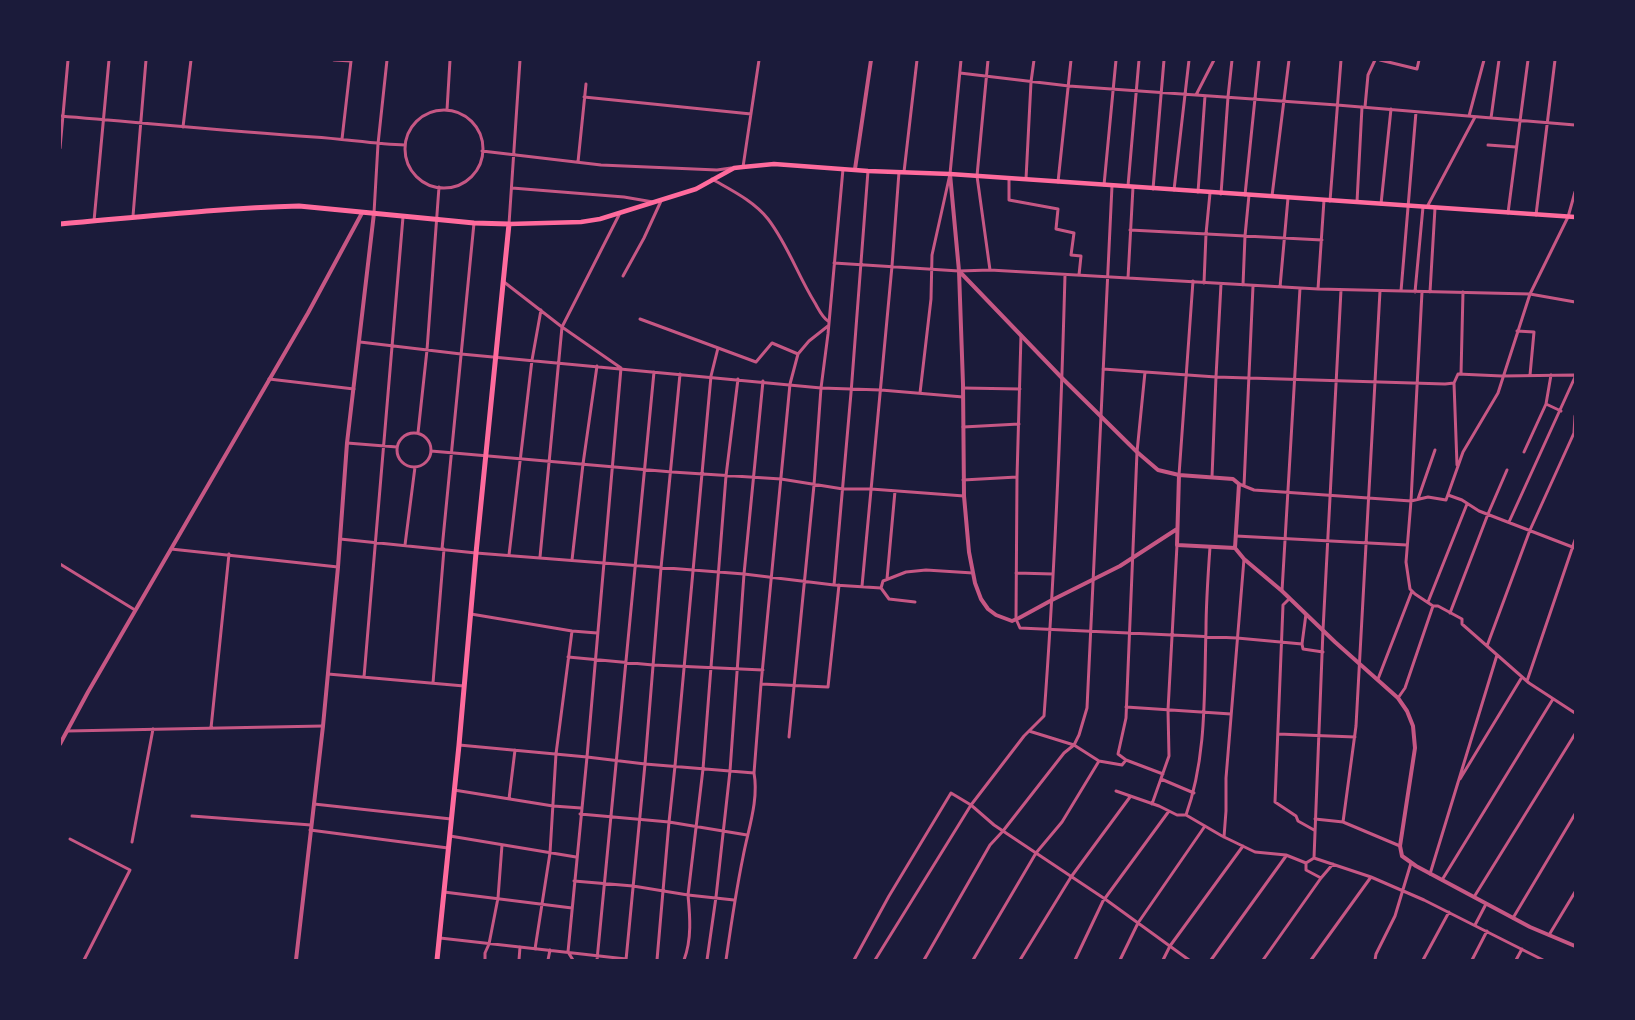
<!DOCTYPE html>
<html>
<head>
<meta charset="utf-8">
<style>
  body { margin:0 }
  #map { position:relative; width:1635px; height:1020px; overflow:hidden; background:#1b1b3a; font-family:"Archivo Narrow",sans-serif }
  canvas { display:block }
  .frame { position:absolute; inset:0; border:61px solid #1b1b3a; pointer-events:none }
</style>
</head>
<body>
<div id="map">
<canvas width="1635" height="1020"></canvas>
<div class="frame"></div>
</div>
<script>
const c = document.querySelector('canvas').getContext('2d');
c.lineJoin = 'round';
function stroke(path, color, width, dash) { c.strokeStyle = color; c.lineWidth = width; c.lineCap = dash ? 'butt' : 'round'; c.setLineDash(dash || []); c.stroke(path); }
stroke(new Path2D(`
  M 334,60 L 351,61 L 342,139
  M 988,60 L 977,176 L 990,270
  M 1380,60 L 1417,69 L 1419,60
  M 960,73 L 1069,86 L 1337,105 L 1575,125
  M 1196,95 L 1214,60
  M 584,97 L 751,114
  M 1365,107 L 1368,75 L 1375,60
  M 447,110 L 450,60
  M405 149a39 39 0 1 1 78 0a39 39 0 1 1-78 0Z
  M 60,116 C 145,123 229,131 314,137 C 345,139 375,144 405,145
  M 1469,116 L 1484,60
  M 1491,118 L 1499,60
  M 183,127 L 191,60
  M 1488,145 L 1516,147
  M 60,148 L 68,60
  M 482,151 L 601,165 L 717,170 L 731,168
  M 578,162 L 586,84
  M 743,167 L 759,60
  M 904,172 L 917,60
  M 1009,178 L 1009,200 L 1058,209 L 1056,229 L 1074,233 L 1071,255 L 1081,256 L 1079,275
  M 712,179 C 731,190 754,201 768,219 C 788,245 798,276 815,303 C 819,310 822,317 828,321
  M 1026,179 L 1031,82 L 1034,60
  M 1058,182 L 1071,60
  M 1104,185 L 1116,60
  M 1128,186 L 1139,60
  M 512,188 L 624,197 L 653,202
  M 1153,189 L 1164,60
  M 1174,190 L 1189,60
  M 1198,192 L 1205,96
  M 1221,194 L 1228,97 L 1232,60
  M 1245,195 L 1259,60
  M 1272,196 L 1289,60
  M 1330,201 L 1341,60
  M 1357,202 L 1362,107
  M 1381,204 L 1391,109
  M 1427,207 L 1475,117
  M 374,213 L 378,144 L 387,60
  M 1508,213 L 1528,60
  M 1536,215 L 1555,60
  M 133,216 L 146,60
  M 94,221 L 109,60
  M 509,224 L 520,60
  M 1130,230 L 1322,240
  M 834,263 L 959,271 L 990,270 L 1318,289 L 1530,294 L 1575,302
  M 623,276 L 644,238 L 661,201
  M 1128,278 L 1133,187
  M 504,282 L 562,327 L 621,368 L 587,757 L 568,952 L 573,960
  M 1204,283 L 1206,234 L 1210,193
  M 1243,285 L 1245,236 L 1249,195
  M 1280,287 L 1288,198
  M 1318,289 L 1324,200
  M 1401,291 L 1416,112
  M 1415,292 L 1423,207
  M 1422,292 L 1411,501 L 1406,562 L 1410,589 L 1415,594 L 1433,606 L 1438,606 L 1462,619 L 1462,624 L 1529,683 L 1575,713
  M 1430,292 L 1435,208
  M 640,319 L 756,362 L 772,343 L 798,354
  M 1517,331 L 1534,332 L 1530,375
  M 1021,335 L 1017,477 L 1016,619 L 1020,628 L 1237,638 L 1302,644
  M 360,342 L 461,354 L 821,388 L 881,390 L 963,397
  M 1103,369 L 1216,377 L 1445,384 L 1454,383 L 1458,374 L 1502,376 L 1575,375
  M 1461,374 L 1463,292
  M 269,379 L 354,389
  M 1454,383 L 1457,465
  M 963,388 L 1020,389
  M 920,393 L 931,299 L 932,255 L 950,174 L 961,60
  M 1546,404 L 1561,411
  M 963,427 L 1019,424
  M 418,433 L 427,350 L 439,187
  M397 450a17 17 0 1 1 34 0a17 17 0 1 1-34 0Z
  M 347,443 L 397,447
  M 431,451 L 672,472 L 781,479 L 843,489 L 871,489 L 964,496
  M 1524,452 L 1546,404 L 1551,375
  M 1179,475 L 1193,281
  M 1212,477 L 1216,377 L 1221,284
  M 963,480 L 1017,477
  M 1239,484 L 1254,490 L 1411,501 L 1428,497 L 1446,500 L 1463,452 L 1498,393 L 1530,294 L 1568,217 L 1575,192
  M 1244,486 L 1253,286
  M 1448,495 L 1462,500 L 1479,511 L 1575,548
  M 1418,499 L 1435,450
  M 1509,522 L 1575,377
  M 1236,536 L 1407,545
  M 340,539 L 476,553 L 744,574 L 834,585 L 881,588 L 883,581 L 906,572 L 926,570 L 973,573
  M 405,545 L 415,467
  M 171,549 L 338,567
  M 442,549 L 474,223
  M 509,555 L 532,360 L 541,310
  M 540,557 L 562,327 L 620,213
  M 572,560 L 583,464 L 597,366
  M 60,564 L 135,610
  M 1016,573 L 1053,574
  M 887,579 L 895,491
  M 834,585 L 851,393 L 868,171
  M 862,586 L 892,266 L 899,172
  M 881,588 L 889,599 L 915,602
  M 1282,591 L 1300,288
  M 1289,599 L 1283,605 L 1275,802 L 1296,816 L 1298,821 L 1314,830
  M 1428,602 L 1467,504
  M 1450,613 L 1488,514 L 1507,470
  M 471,614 L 572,631 L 597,633
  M 1306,614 L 1302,644 L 1303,649 L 1323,652
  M 1487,646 L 1530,530 L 1574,433 L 1575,416
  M 568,657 L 653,665 L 763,670
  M 328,674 L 464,686
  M 364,677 L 403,217
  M 1378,679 L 1412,591
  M 1527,681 L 1575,540
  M 433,683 L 444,549
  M 761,684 L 828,687 L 839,585
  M 1398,698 L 1405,688 L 1433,606
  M 1126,707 L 1231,714
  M 211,728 L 229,554
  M 67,731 L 323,726
  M 1029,731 L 1074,745 L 1099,761 L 1122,765 L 1126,760 L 1163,774
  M 1278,734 L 1355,737
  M 789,737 L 814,485 L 821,388 L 828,334 L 843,169
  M 459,745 L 587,757 L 645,764 L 754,773 L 761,684 L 790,384 L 798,354 L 809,341 L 828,326
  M 1126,760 L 1118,754 L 1126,718 L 1137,452 L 1145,372
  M 1161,779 L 1194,793
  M 1460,779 L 1522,677
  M 454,790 L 553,806 L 581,808
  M 1116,791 L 1159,806 L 1177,815 L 1186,815 L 1222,836 L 1255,852 L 1286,855 L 1306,863 L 1306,870 L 1321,878
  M 509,799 L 515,750
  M 314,804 L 451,819
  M 1152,804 L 1169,756 L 1168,710 L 1177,545
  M 580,814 L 669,822 L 747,835
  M 1186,815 C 1207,757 1204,692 1206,630 C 1206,603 1208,575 1210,547
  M 192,816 L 311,825
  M 1315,819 L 1343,822 L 1400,846
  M 1343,822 L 1356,726 L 1380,291
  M 310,830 L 448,848
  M 450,836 L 576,857
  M 1224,837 L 1226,811 L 1226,778 L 1244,559
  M 70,839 L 130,870 L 84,960
  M 132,842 L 153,729
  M 1314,858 L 1371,877 L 1424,900 L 1543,960
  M 1306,863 L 1314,858 L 1323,630 L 1341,290
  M 1430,874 L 1497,655
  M 1442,880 L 1553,699
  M 574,881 L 633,886 L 688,895 L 703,769 L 726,476 L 738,379
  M 444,892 L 572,908
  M 1474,897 L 1575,734
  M 1513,918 L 1575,814
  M 1475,925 L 1486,904
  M 1549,935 L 1575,892
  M 440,938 L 626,959
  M 535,949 L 550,853 L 556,754 L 572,631
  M 485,960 L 485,953 L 489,944 L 498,898 L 502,845
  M 519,960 L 520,947
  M 548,960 L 550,950
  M 597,960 L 654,372
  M 626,960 L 645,764 L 661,568 L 680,374
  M 657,960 L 669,822 L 675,766 L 711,376 L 718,348
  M 684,960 C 692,939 690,916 688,895 L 734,900
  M 707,960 L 716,897 L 730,771 L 744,574 L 763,381
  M 726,960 C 731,925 736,891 743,857 C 748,830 759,800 754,773
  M 854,960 L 889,896 L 951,793 L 971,805 L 994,825 L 1105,899 L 1189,960
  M 875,960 L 971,805 L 1024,736 L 1044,716 C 1055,569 1061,422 1065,275
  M 924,960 L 990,845 L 1003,831 L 1064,753 L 1074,745 L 1079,735 L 1087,708 L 1112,186
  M 973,960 L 1036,853 L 1062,822 L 1099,761
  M 1020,960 L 1071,877 L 1130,797
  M 1075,960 L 1103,901 L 1169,811
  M 1120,960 L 1138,923 L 1205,826
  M 1163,960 L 1170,946 L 1243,846
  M 1211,960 L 1286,856
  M 1263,960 L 1321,878 L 1333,864
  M 1311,960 L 1371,877
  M 1375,960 L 1376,954 L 1395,916 L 1411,863
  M 1423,960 L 1449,912
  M 1472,960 L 1487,931
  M 1516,960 L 1522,949`), '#c65784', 3);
stroke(new Path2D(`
  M 855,169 L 871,60
  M 950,174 L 959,271 L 963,384 L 964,496 L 969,552 L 975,583 L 981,599 L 988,609 L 996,615 L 1012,621 L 1019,618 L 1052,600 L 1120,566 L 1177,529
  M 959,271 L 1062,378 L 1137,452 L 1158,470 L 1179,475
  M 1235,548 L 1177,545 L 1179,475 L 1233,479 L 1239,484 L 1235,548 L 1244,559 L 1282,591 L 1335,642 L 1398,698 L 1407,711 L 1413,726 L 1415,748 L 1400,846 L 1402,856 L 1416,866 L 1530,927 L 1575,946
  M 60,744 L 88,692 L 308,313 L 362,213
  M 296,960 L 323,726 L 338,567 L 347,443 L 374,213`), '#c65784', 4);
stroke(new Path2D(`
  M 509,224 L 581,222 L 600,219 L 696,189 L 734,168 L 743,167 L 774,164 L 868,171 L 950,174 L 1575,217`), '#ff6b9d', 4.5);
stroke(new Path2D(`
  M 60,224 C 140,217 219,208 299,206 L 474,223 L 509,224 L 476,553 L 459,745 L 437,960`), '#ff6b9d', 5);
</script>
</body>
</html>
